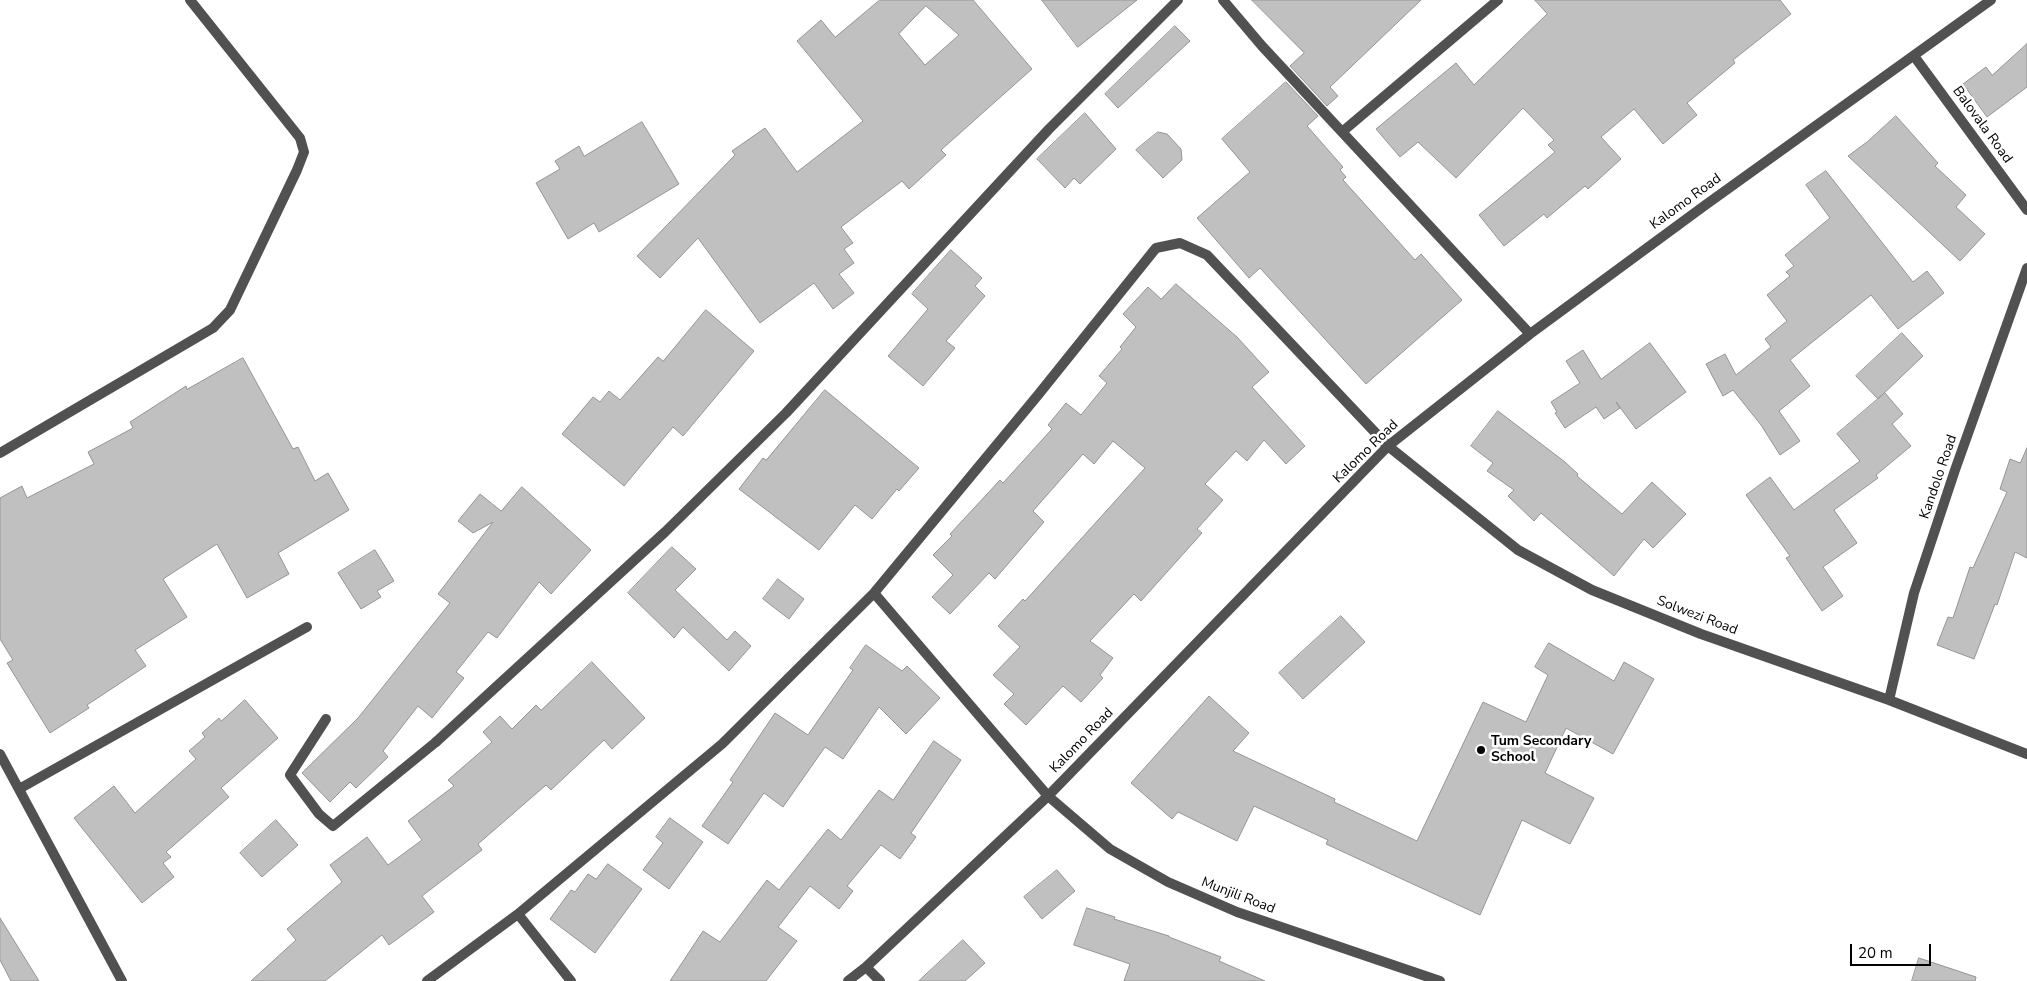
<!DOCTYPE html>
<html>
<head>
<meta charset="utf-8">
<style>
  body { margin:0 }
  #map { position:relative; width:2027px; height:981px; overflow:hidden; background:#fff; font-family:"Nunito Sans",sans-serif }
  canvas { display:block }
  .scale { position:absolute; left:1850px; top:944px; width:81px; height:22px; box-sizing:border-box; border:2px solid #000; border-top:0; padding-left:6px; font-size:15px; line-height:18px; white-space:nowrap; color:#000; -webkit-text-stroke:4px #fff; paint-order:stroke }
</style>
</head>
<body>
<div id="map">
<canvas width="2027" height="981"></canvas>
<div class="scale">20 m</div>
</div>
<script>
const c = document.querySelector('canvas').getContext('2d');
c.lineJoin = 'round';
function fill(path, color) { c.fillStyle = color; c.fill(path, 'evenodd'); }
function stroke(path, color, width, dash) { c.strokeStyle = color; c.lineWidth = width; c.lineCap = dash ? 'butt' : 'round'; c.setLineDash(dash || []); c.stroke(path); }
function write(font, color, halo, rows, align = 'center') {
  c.font = font + ' "Nunito Sans",sans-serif'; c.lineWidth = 5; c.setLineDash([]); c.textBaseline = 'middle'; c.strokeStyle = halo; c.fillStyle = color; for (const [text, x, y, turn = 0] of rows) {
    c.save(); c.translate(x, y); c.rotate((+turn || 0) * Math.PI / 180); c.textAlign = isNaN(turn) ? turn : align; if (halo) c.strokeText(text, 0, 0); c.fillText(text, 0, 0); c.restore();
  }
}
const building = new Path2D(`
  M 880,0 L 973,0 L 1032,69 L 941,150 L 946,155 L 909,189 L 902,181 L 841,227 L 853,243 L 844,249 L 854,263 L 839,274 L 854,293 L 833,309 L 814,283 L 760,323 L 698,238 L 660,278 L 637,256 L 735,155 L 732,151 L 765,128 L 797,172 L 863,121 L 797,41 L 821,20 L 835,37 ZM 926,6 L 959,35 L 925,65 L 899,34 Z
  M 1042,0 L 1137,0 L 1078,47 Z
  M 1252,0 L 1421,0 L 1330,87 L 1338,96 L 1327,106 L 1290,66 L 1304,53 Z
  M 1535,0 L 1780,0 L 1791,14 L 1733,60 L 1735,63 L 1687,103 L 1697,115 L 1663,144 L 1634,109 L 1601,137 L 1621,159 L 1588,189 L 1585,186 L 1547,218 L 1544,214 L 1504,246 L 1479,215 L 1555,152 L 1548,145 L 1554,140 L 1523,108 L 1456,178 L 1418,142 L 1400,157 L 1376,129 L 1456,63 L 1474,85 L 1547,14 Z
  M 1175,26 L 1190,41 L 1118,108 L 1105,94 Z
  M 2027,44 L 2027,87 L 1987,117 L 1963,84 L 1986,67 L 1992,75 Z
  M 1286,82 L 1318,116 L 1307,126 L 1343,167 L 1340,170 L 1346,177 L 1343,180 L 1415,260 L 1421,254 L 1462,300 L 1366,384 L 1260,268 L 1249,278 L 1197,218 L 1250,172 L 1222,139 Z
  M 1085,113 L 1116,149 L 1080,184 L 1074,178 L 1065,188 L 1037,159 Z
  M 1896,116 L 1938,163 L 1935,166 L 1966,195 L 1956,207 L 1985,234 L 1960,261 L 1848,156 L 1867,142 Z
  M 642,122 L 679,184 L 599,232 L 594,223 L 568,239 L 536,183 L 560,169 L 555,161 L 579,146 L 584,156 Z
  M 1158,132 L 1167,134 L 1181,149 L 1182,160 L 1163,178 L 1136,150 Z
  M 1826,171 L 1913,282 L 1927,271 L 1944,293 L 1898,329 L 1871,295 L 1790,360 L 1810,386 L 1779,411 L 1800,441 L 1780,455 L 1761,425 L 1733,390 L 1723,396 L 1706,364 L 1725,354 L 1736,375 L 1771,347 L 1765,339 L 1787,321 L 1767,295 L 1790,276 L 1786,272 L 1794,266 L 1785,255 L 1830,218 L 1806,185 Z
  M 951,250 L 982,278 L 975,286 L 985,296 L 946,341 L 955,348 L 923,386 L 888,356 L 928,309 L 912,294 Z
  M 1176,284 L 1237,337 L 1269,372 L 1252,387 L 1305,446 L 1286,464 L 1264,440 L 1247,461 L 1236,451 L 1205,484 L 1223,500 L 1197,529 L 1202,533 L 1141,601 L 1134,594 L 1090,641 L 1113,658 L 1100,675 L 1103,678 L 1081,702 L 1063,686 L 1026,725 L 1004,704 L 1014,694 L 993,675 L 1020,647 L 998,626 L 1023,599 L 1025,601 L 1145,468 L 1113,441 L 1094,464 L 1083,454 L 1033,511 L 1044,522 L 995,579 L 989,573 L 950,614 L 932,597 L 953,575 L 933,555 L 952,536 L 950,534 L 1000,480 L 1003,483 L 1052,429 L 1048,425 L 1066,403 L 1081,415 L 1107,383 L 1099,376 L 1122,349 L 1120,347 L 1136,327 L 1123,314 L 1148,287 L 1161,299 Z
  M 706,310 L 754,351 L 683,436 L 673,427 L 624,486 L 562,434 L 593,397 L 600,402 L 609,391 L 620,400 L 658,357 L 663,361 Z
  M 1902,333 L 1923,356 L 1878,399 L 1856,376 Z
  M 1650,343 L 1686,392 L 1636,429 L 1616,402 L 1620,408 L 1604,419 L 1596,407 L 1565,428 L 1555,413 L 1557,412 L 1551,402 L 1580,383 L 1566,361 L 1583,350 L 1601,379 Z
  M 243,358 L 293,449 L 298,447 L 315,481 L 328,473 L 349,510 L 278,553 L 289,574 L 247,598 L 217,544 L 163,579 L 187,617 L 135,650 L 146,666 L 87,705 L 89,708 L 50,733 L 7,663 L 13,660 L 0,639 L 0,498 L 22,486 L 27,498 L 94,464 L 88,452 L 133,428 L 130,422 L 186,386 L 187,389 Z
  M 825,390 L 919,468 L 899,491 L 897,489 L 872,519 L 855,505 L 819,550 L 739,489 L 763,458 L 766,460 Z
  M 1885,393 L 1903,414 L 1892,424 L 1911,446 L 1876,475 L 1878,478 L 1834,510 L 1857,543 L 1823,567 L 1843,596 L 1822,611 L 1786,558 L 1790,556 L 1746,495 L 1770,477 L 1794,510 L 1860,461 L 1837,434 Z
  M 1498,411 L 1565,462 L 1578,474 L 1577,476 L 1622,514 L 1652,482 L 1686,514 L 1653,548 L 1644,539 L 1614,576 L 1541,513 L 1534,521 L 1508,496 L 1514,490 L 1487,471 L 1493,463 L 1471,446 Z
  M 2027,448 L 2027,558 L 2015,552 L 1997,605 L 1995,604 L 1974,659 L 1937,645 L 1948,617 L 1953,618 L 1970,567 L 1973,568 L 2007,492 L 2000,489 L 2010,459 L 2020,463 Z
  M 522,487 L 591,550 L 551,594 L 539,582 L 497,638 L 488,632 L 456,672 L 464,678 L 432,718 L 418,706 L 383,751 L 388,757 L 356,788 L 350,782 L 330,802 L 302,773 L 358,718 L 450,603 L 438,594 L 493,522 L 473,533 L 458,521 L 480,494 L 501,511 Z
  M 672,547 L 696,569 L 675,590 L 727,640 L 735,631 L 751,646 L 729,671 L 683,627 L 674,638 L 628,593 Z
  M 375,550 L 394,581 L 377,591 L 381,597 L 361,609 L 338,573 Z
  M 778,579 L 804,599 L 789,619 L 763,599 Z
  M 1341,616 L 1365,642 L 1303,699 L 1279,673 Z
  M 1549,643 L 1614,681 L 1624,662 L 1654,679 L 1613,754 L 1566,728 L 1545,773 L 1594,798 L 1570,844 L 1522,820 L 1480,915 L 1326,844 L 1328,840 L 1254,806 L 1237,841 L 1178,812 L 1172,819 L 1131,783 L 1209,696 L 1249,733 L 1233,751 L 1335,799 L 1334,802 L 1417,841 L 1483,702 L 1526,722 L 1548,675 L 1535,667 Z
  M 866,645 L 902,671 L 907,666 L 940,698 L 906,734 L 879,707 L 843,759 L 825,747 L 783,807 L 764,793 L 728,844 L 702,826 L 733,782 L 730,780 L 775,713 L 808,735 L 853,670 L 850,668 Z
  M 592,662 L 645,718 L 612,749 L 604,740 L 551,790 L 546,785 L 478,844 L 482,850 L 422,896 L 434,912 L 389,945 L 382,935 L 325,981 L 251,981 L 296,940 L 287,929 L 342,882 L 330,865 L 367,837 L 388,865 L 422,840 L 408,821 L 454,786 L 448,780 L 492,742 L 483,732 L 500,716 L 512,729 L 536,705 L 541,710 Z
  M 245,700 L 278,738 L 221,788 L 229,797 L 166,852 L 171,857 L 163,863 L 174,877 L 142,903 L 74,818 L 114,786 L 135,813 L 196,759 L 189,751 L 205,737 L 202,733 L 219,718 L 221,721 Z
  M 934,741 L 961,760 L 911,833 L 916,837 L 900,859 L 881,845 L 847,886 L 853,891 L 839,909 L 810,886 L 778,927 L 797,941 L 766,981 L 670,981 L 703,931 L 720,942 L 767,880 L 779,890 L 828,829 L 841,840 L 879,790 L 893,800 Z
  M 670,818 L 703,842 L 669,889 L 643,870 L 663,843 L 656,837 Z
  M 276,820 L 298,845 L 262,877 L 240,853 Z
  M 608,864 L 642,889 L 595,953 L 550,919 L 571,890 L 575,892 L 588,874 L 596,879 Z
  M 1057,870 L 1075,891 L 1042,919 L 1024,897 Z
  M 1087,908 L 1115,917 L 1114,919 L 1169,936 L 1169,937 L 1221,957 L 1219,961 L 1265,981 L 1124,981 L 1130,964 L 1074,945 Z
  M 0,918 L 39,981 L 11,981 L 0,960 Z
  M 963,940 L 985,963 L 965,981 L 919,981 Z
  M 1919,958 L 1976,977 L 1975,981 L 1912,981 Z`);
fill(building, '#c0c0c0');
stroke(building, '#959595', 1);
stroke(new Path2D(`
  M 326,719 L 290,775 L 319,814 L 333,826 L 436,742`), '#515151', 10);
stroke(new Path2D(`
  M 1223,0 L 1262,46 L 1530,334
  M 1914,56 L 2027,210
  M 1342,132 L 1498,0
  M 0,453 L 213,328 L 230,310 L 297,170 L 304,152 L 300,138 L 190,0
  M 874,593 L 1048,796 L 1110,849 L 1168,882 L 1237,912 L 1440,981
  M 1889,700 L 1914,593 L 1955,470 L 2027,268
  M 436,742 L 665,532 L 786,413 L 1049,129 L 1178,0
  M 0,754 L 122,981
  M 19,789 L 307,627
  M 518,914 L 571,981
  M 866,967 L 880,981
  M 427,981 L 518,914 L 722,744 L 874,593 L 1038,395 L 1156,248 L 1180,243 L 1207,255 L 1388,446 L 1518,550 L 1592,590 L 1701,634 L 1889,700 L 2027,754
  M 848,981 L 866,967 L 1048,796 L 1388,446 L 1530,334 L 1704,206 L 1991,0`), '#515151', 10);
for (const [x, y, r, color] of [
  [1481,750,5,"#000"]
]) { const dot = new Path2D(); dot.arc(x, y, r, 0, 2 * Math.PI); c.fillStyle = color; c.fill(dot); stroke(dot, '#fff', 2); }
write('14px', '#000', '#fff', [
  ["Balovala Road",1982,125,54],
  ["Kalomo Road",1686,202,-36],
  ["Kalomo Road",1366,452,-44],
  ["Kandolo Road",1939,477,-71],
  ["Solwezi Road",1697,616,21],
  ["Kalomo Road",1082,741,-46],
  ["Munjili Road",1238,896,21]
]);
write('bold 14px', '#000', '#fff', [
  ["Tum Secondary",1491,742],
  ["School",1491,758]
], 'left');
</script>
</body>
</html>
